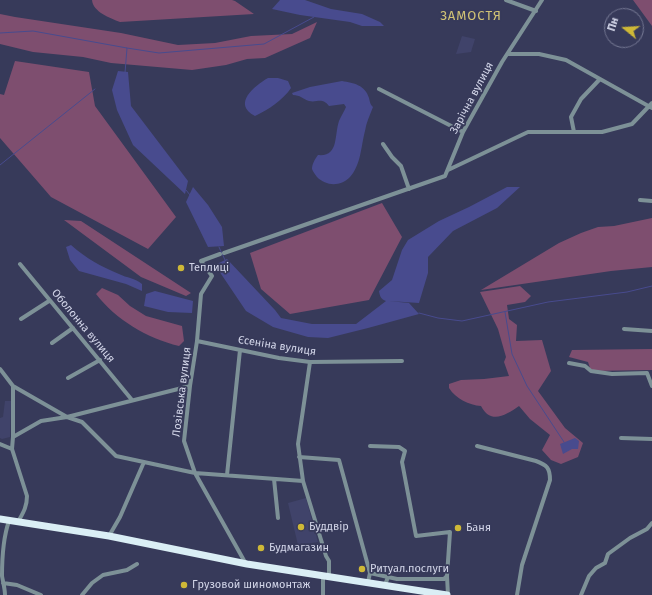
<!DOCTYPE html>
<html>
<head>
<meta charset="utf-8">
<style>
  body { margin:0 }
  #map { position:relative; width:652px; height:595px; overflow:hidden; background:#373a5a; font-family:"Fira Sans",sans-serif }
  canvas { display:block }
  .north { position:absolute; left:604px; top:8px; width:40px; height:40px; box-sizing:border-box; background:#373a5a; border:1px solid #757893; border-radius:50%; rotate:288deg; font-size:11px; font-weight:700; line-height:16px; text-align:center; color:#d2d5e8 }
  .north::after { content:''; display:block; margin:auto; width:14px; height:18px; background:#ceb837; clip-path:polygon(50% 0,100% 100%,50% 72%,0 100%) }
</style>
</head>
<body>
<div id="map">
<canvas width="652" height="595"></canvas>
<div class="north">Пн</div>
</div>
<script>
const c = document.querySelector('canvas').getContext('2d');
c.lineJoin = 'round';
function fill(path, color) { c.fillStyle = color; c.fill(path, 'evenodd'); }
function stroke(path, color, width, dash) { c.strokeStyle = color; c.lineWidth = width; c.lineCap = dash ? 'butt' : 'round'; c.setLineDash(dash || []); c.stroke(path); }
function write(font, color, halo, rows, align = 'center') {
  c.font = font + ' "Fira Sans",sans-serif'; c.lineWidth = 3.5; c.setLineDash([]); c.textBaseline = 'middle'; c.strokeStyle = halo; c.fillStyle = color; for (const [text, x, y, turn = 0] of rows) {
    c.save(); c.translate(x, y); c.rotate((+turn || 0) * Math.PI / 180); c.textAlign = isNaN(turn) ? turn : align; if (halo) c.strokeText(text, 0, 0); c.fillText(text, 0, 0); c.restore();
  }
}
fill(new Path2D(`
  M 462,36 L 475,39 L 471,52 L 456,54 Z
  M 5,401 L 11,401 L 10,437 L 2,439 L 0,438 L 0,418 L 3,417 Z
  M 306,498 L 318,542 L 298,545 L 288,503 Z`), '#40436a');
fill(new Path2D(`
  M 92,0 L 232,0 L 235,1 L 254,14 L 120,22 C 110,18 93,12 92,0 Z
  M 633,0 L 652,0 L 652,26 Z
  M 0,14 L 15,17 L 121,33 L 178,45 L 215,43 L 251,36 L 292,34 L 317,22 L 310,38 L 265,58 L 247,59 L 226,65 L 192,70 L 111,63 L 83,57 L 33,52 L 0,44 Z
  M 15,61 L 89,72 L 95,106 L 176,217 L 148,249 L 51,197 L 0,138 L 0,94 L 4,95 Z
  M 382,203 L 402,237 L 369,300 L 290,314 L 261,289 L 250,253 Z
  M 652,218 L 652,267 L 611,271 L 481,290 L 559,243 L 581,233 L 598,227 L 614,226 Z
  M 64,220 L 81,221 L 191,293 L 186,296 L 141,277 Z
  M 520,286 L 531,296 L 525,302 L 507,305 L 509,319 L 517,325 L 516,341 L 542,340 L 551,371 L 538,391 L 565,428 L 583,443 L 578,457 L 561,464 L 551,460 L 542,450 L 550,435 L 530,419 L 519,406 C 506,415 491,425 481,406 C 469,405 456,399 449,388 L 449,384 L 461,380 L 484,379 L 509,376 L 504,362 L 506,357 L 498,329 L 480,292 Z
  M 102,288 L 118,295 L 130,306 L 146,316 L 182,326 L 184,341 L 179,346 C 147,338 116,320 96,294 Z
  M 652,349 L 652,370 L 591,371 L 588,362 L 569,357 L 572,350 Z`), '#7e4e6f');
fill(new Path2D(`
  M 280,0 L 305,0 L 331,9 L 362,14 L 380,22 L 384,26 L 362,26 L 350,22 L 300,15 L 272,9 Z
  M 118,71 L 128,72 L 131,106 L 188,181 L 185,194 L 133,145 L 117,110 L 112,90 Z
  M 268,78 L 278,78 L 288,81 L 291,88 C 283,100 268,110 255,116 C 232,104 254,86 268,78 Z
  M 342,81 C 354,83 365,85 369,98 C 370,102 370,104 373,107 C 370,115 366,123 365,131 C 361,146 361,165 350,177 C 340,187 326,186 317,177 C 315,174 313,172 312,169 C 312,164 315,159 318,155 C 339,157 334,136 339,121 C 341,116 344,112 346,107 L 344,104 L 329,106 C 322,97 317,103 309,101 C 303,99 300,95 293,95 L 292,93 L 310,87 Z
  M 193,187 L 208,205 L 222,227 L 224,246 L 208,247 L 186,202 Z
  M 507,187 L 520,187 L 497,208 L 453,231 L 428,257 L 428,273 L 419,303 L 389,301 L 409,303 L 419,314 L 368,328 L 328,338 L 308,337 L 273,327 L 246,311 L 215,265 L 227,259 L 275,310 L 281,318 L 312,324 L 356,324 L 386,301 C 381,299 380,297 379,291 L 392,280 L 402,250 L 408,240 L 439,221 L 469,207 Z
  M 71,245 C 87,259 100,266 119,274 C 127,278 135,278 142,284 L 142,291 L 126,284 L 79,271 L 70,260 L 66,247 Z
  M 155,291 L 193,301 L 192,313 L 168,312 L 144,306 L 146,294 Z
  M 575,438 L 579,441 L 578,449 L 572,449 L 563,454 L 560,444 Z`), '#484b8e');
stroke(new Path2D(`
  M 0,33 L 33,31 L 127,48 L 125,73
  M 127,48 L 159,53 L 264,44 L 314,17
  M 0,165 L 95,89
  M 186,190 L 190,195
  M 219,247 L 225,260
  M 505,312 L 512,354 L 527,386 L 564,442
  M 419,313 L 438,318 L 462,321 L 548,302 L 627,292 L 652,286`), '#484b8e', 1);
stroke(new Path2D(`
  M 506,0 L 536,11
  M 508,54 L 539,54 L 566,60 L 652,108
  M 379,89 L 463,132
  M 574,132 L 571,117 L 581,99 L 600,79
  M 383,144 L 392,157 L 401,166 L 409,189
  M 448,170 L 528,132 L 602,132 L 632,124 L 652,103
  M 640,200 L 652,201
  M 224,253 L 445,176 L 463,132 L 502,62 L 542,0
  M 220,254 L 201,261 L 212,276 L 201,294 L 197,341 L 190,386 L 184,441 L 195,473 L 246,564
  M 20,264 L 132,400
  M 21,319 L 49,301
  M 624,329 L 652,331
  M 197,341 L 279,358 L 310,362 L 402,361
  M 52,343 L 73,328
  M 310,362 L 298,444 L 303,481 L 326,556 L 329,561 L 329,576
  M 569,363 L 585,366 L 591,371 L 612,374 L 647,373 L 652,386
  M 0,369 L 13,386 L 67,417 L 82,422 L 116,456 L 195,473 L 303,481
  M 68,378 L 100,360
  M 13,437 L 13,386
  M 621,438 L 652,439
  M 0,444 L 12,449
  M 370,446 L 399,447 L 405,451 L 402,462 L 416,536 L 450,532 L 447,576 L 448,595
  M 477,446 L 536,461 C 547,465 550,468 550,480 L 522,565 L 517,595
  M 299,457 L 339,460 L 370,573 L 368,582
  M 227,475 L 240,350
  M 274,479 L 278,518
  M 18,522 C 23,513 27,507 27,496 L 12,449 L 13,437 L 41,421 L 67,417 L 190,386
  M 109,536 L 120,517 L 144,462
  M 370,573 L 388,577
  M 323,575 L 323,595
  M 3,583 L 17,585 L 41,595
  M 385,585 L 388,577 L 397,579 L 444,579 L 447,576
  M 5,595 C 5,589 3,582 2,576 C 2,558 3,538 9,521
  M 82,595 L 92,583 L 103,575 L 127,570 L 137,564
  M 581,595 L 589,576 L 596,568 L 605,563 L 608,554 L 630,538 L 647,529 L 652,523`), '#7d9197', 4);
stroke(new Path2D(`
  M 0,519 L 109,536 L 247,564 L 447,595`), '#daeef5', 7);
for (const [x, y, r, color] of [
  [181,268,4,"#ceb837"],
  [301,527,4,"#ceb837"],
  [458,528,4,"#ceb837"],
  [261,548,4,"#ceb837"],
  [362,569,4,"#ceb837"],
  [184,585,4,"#ceb837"]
]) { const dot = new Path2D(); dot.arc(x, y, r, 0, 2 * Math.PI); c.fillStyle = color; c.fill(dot); stroke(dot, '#373a5a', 1.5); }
write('11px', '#d2d5e8', '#373a5a', [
  ["Зарічна вулиця",472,98,-62],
  ["Оболонна вулиця",83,326,50],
  ["Єсеніна вулиця",277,346,9],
  ["Лозівська вулиця",182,392,-83]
]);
write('11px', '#d2d5e8', '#373a5a', [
  ["Теплиці",189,268],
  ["Буддвір",309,527],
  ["Баня",466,528],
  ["Будмагазин",269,548],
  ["Ритуал.послуги",370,569],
  ["Грузовой шиномонтаж",192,585]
], 'left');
c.letterSpacing = '1px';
write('13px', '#d1c375', '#373a5a', [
  ["ЗАМОСТЯ",471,16]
]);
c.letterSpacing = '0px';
</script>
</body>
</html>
